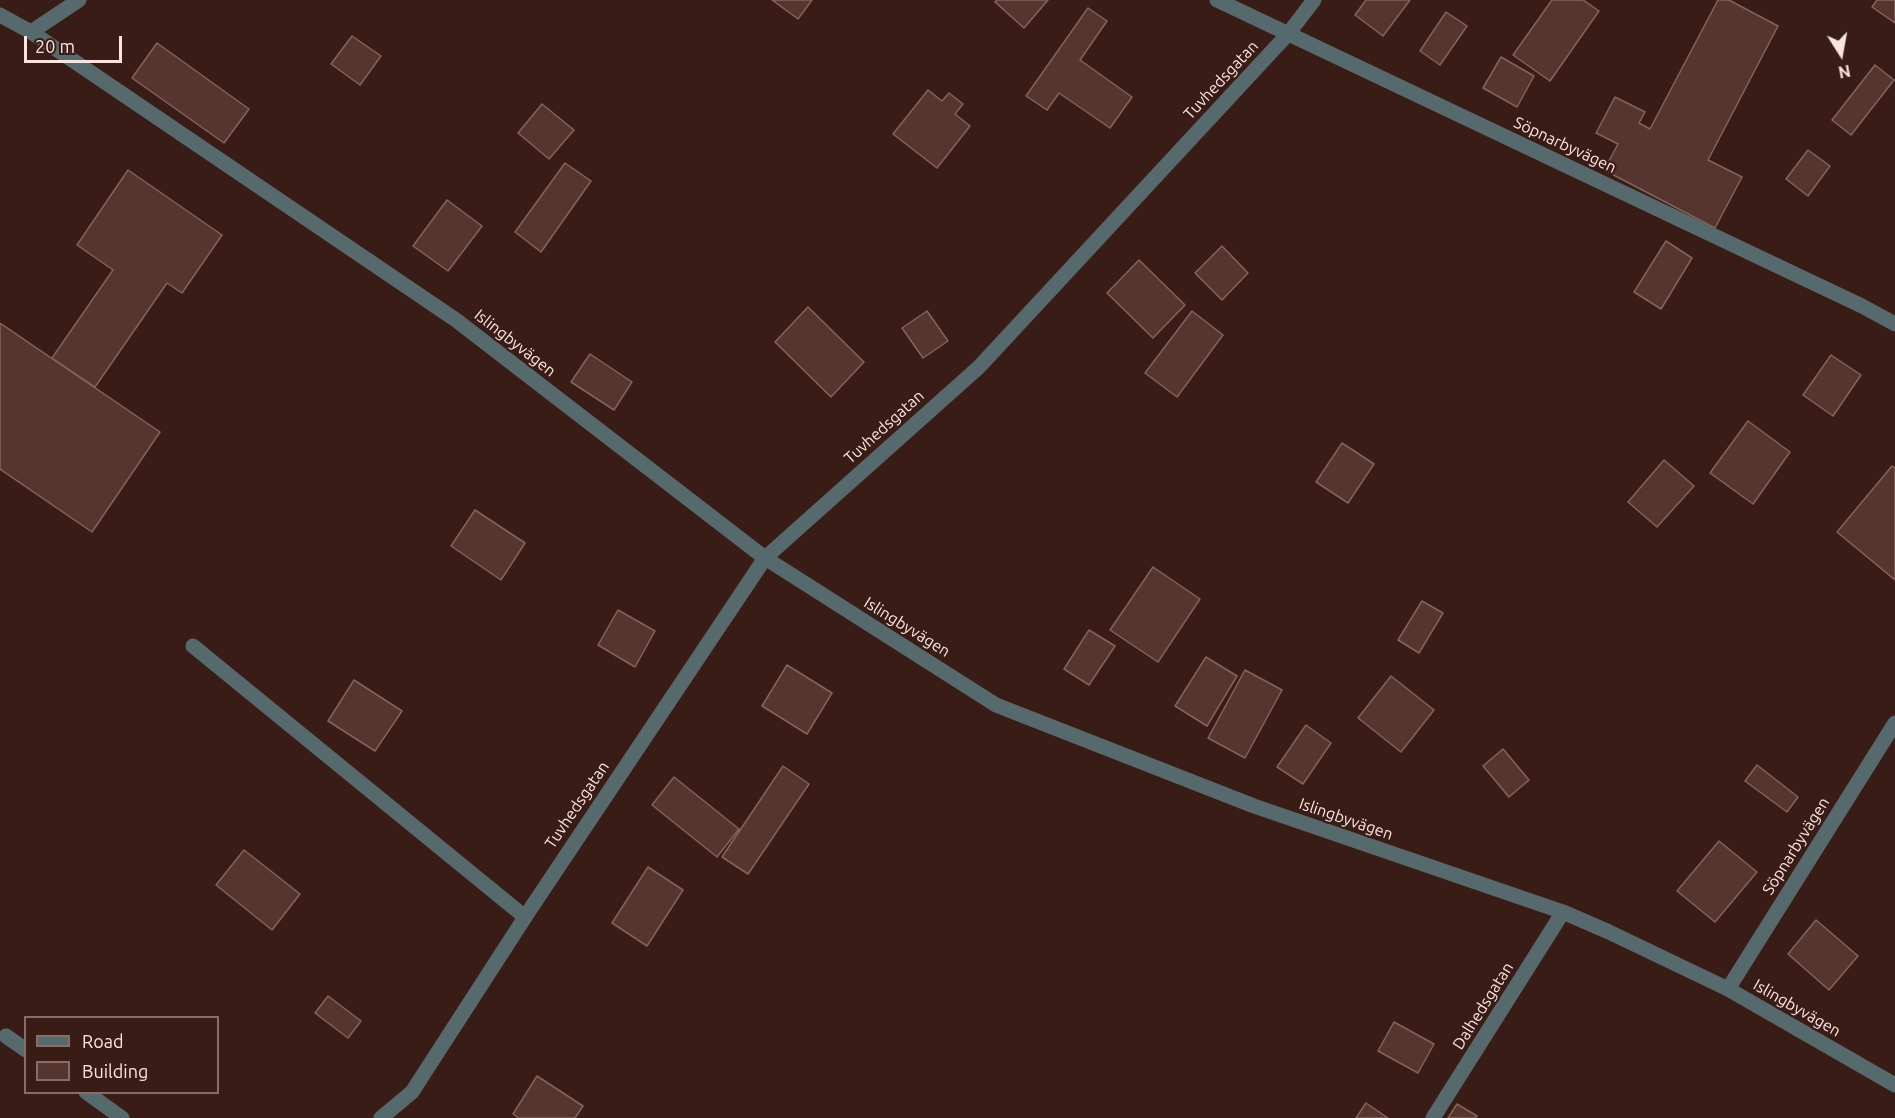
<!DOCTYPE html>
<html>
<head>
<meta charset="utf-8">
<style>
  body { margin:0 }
  #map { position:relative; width:1895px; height:1118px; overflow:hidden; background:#3a1c17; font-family:Ubuntu,sans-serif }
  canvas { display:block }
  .legend { position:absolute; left:24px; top:1016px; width:195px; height:78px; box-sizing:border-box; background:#3a1c17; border:2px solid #876c67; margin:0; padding:8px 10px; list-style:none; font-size:18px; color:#fae4e0 }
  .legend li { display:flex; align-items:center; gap:12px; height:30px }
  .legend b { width:30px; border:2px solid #876c67 }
  .north { position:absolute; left:1811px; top:24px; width:60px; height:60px; -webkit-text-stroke:4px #3a1c17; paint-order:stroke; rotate:169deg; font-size:16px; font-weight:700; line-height:24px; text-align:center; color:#fae4e0 }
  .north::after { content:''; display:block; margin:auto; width:21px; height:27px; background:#fae4e0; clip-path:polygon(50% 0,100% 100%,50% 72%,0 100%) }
  .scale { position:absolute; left:24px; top:36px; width:98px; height:27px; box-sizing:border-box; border:3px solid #fae4e0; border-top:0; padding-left:8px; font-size:18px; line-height:21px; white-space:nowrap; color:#fae4e0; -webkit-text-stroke:4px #3a1c17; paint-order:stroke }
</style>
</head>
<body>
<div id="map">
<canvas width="1895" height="1118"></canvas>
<ul class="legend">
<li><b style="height:8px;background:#56696c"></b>Road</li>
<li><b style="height:16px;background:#56352f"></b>Building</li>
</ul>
<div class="north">N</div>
<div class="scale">20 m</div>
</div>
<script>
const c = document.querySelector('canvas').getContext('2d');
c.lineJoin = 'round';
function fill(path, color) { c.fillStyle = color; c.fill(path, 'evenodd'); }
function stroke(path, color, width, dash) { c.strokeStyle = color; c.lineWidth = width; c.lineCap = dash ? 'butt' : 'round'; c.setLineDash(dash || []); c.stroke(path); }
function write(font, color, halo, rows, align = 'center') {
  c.font = font + ' Ubuntu,sans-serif'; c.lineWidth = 4.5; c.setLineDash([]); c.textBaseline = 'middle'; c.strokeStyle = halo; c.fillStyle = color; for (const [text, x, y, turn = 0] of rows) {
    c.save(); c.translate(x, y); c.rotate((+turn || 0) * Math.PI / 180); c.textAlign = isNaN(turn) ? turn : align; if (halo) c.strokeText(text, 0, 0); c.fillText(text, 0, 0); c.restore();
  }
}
const building = new Path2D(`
  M 772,0 L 812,0 L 798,19 Z
  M 997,0 L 1048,0 L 1024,28 L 995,2 Z
  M 1366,0 L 1410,0 L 1383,36 L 1355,15 Z
  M 1552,0 L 1583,0 L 1599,11 L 1550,81 L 1513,55 Z
  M 1718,0 L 1729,0 L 1778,26 L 1708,160 L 1742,177 L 1715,228 L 1604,170 L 1618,144 L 1596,133 L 1615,97 L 1645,112 L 1639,123 L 1650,129 Z
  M 1877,0 L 1895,0 L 1895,23 L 1872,7 Z
  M 1088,8 L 1107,21 L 1080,60 L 1132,97 L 1110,128 L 1059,93 L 1047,110 L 1026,96 Z
  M 1446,12 L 1467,26 L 1440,65 L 1420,51 Z
  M 352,36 L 381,56 L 360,85 L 331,64 Z
  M 157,43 L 249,109 L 224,143 L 132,78 Z
  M 1501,57 L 1534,76 L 1517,107 L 1483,88 Z
  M 1875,65 L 1894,80 L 1851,135 L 1832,120 Z
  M 928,90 L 942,101 L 949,93 L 963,104 L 955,114 L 970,126 L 937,168 L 893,134 Z
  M 542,104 L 574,130 L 549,159 L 518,133 Z
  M 1808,150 L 1830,166 L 1808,196 L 1786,179 Z
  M 565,163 L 591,181 L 541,252 L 515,232 Z
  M 128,170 L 222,235 L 182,293 L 167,283 L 95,387 L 52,358 L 113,270 L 77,245 Z
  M 447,200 L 482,226 L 448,271 L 413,246 Z
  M 1666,241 L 1692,258 L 1661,309 L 1634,292 Z
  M 1222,246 L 1248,273 L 1222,300 L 1195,273 Z
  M 1139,260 L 1185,305 L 1153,338 L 1107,293 Z
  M 808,307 L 864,362 L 831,397 L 775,342 Z
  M 927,311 L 948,341 L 923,358 L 902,328 Z
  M 1192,311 L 1223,335 L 1177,397 L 1145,373 Z
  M 0,323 L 160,432 L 92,532 L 0,469 Z
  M 590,354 L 632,382 L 614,410 L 571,382 Z
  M 1831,355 L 1861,375 L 1833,416 L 1803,395 Z
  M 1748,421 L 1790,452 L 1753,504 L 1710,473 Z
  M 1342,443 L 1374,464 L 1348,503 L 1316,482 Z
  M 1664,460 L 1694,486 L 1657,527 L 1628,502 Z
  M 1892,466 L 1895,468 L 1895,580 L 1837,532 Z
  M 475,510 L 525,543 L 501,580 L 451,546 Z
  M 1153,567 L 1200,599 L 1158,662 L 1110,630 Z
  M 1422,601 L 1443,613 L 1419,653 L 1398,640 Z
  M 618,610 L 655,631 L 635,667 L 598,645 Z
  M 1089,630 L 1115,646 L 1089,685 L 1064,669 Z
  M 1206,657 L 1237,676 L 1207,726 L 1175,706 Z
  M 787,665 L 832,693 L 807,734 L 762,706 Z
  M 1245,670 L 1282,690 L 1245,758 L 1208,738 Z
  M 1391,676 L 1434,710 L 1401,752 L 1358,718 Z
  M 354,680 L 402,711 L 375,751 L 328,721 Z
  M 1306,725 L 1331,743 L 1303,784 L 1277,767 Z
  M 1503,749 L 1529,780 L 1509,797 L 1483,766 Z
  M 1757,765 L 1798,797 L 1787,812 L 1745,781 Z
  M 783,766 L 809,784 L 748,874 L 722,857 Z
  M 674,777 L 739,829 L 717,857 L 652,805 Z
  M 1719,841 L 1757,872 L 1715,922 L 1677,891 Z
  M 244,850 L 300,894 L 272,930 L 216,885 Z
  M 648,867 L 683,890 L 647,946 L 612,923 Z
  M 1816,920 L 1858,956 L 1829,990 L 1788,954 Z
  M 328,996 L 361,1021 L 348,1038 L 315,1013 Z
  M 1394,1022 L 1434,1044 L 1418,1073 L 1378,1051 Z
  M 537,1076 L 583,1106 L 575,1118 L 519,1118 L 513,1114 Z
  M 1366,1103 L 1388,1118 L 1356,1118 Z
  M 1457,1104 L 1477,1116 L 1475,1118 L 1448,1118 Z`);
fill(building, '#56352f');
stroke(building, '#87625c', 1.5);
stroke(new Path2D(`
  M 193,646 L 525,917
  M 6,1036 L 26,1050
  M 86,1092 L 122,1118`), '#56696c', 15);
stroke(new Path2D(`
  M 1217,0 L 1862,306 L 1895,324
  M 0,15 L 31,32 L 456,320 L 765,558 L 996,705 L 1254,806 L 1563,912 L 1609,932 L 1728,989 L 1895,1085
  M 31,32 L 79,0
  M 1728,989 L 1895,723
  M 381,1118 L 412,1092 L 529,911 L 765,558 L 979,367 L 1288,34 L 1314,0
  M 1433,1118 L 1563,912`), '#56696c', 15);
write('16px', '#fae4e0', '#3a1c17', [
  ["Tuvhedsgatan",1221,80,-47],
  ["Söpnarbyvägen",1565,145,25],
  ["Islingbyvägen",515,343,38],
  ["Tuvhedsgatan",884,427,-42],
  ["Islingbyvägen",907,627,32],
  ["Tuvhedsgatan",577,805,-56],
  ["Islingbyvägen",1346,819,19],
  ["Söpnarbyvägen",1796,846,-58],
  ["Dalhedsgatan",1483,1006,-58],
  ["Islingbyvägen",1797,1008,30]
]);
</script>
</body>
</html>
